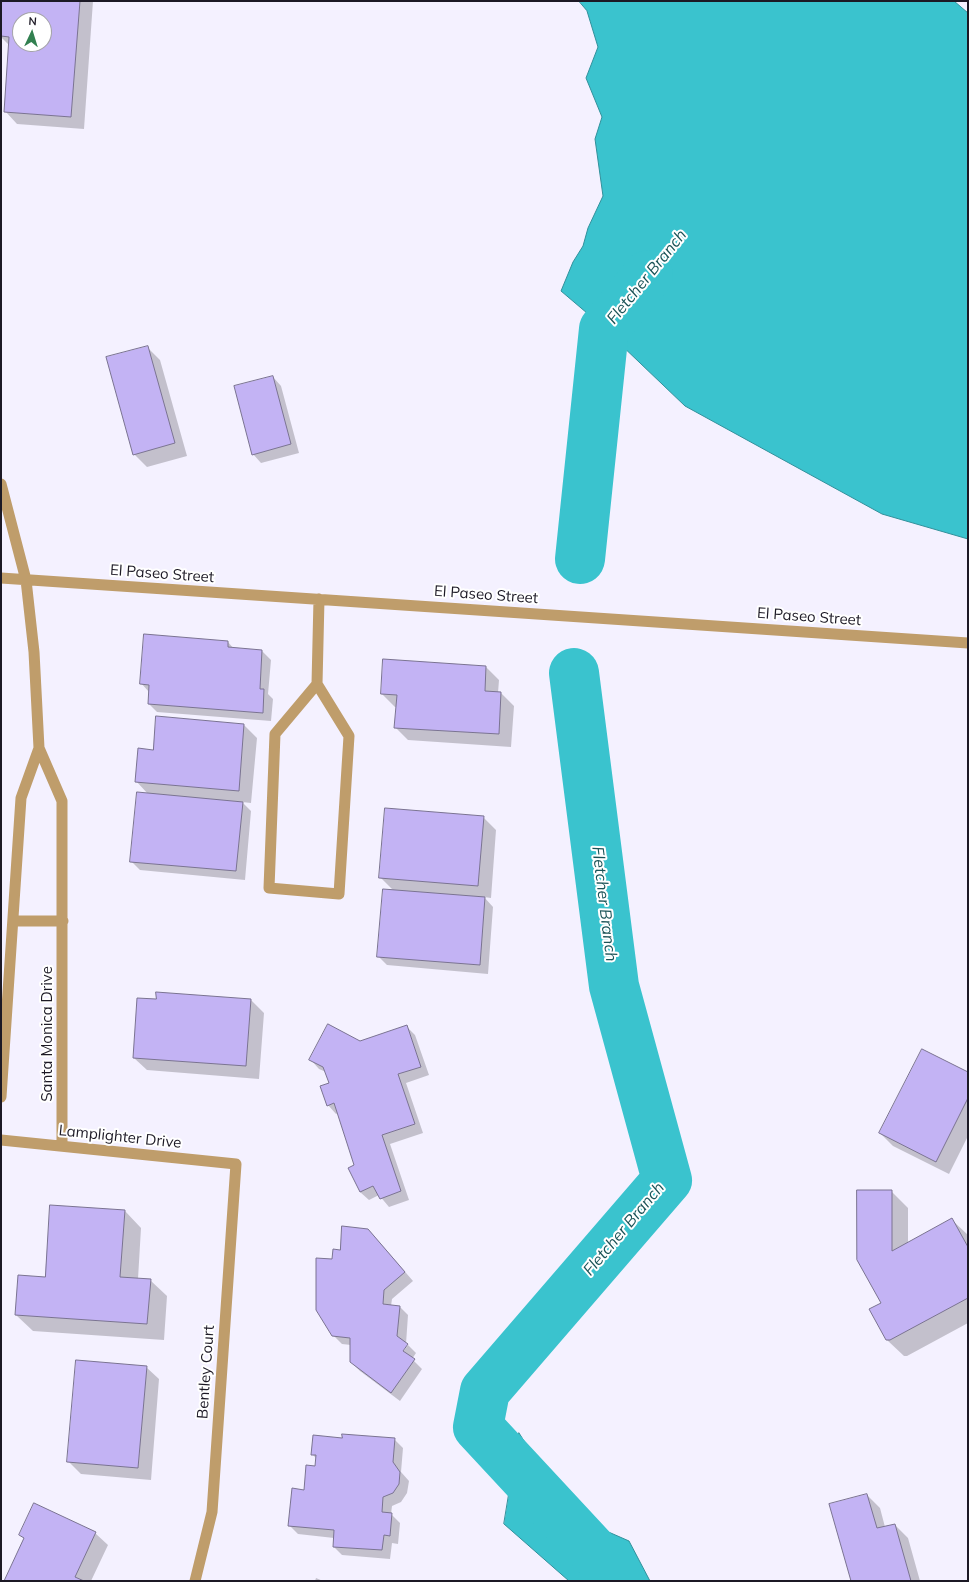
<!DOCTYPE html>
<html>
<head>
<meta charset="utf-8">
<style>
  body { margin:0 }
  #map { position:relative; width:969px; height:1582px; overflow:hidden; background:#f4f1ff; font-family:Mulish,sans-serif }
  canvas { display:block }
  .frame { position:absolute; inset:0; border:2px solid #1c1925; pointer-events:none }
  .north { position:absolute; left:12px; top:12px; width:40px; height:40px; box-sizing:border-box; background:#fff; border:1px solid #a4a3a8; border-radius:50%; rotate:4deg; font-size:11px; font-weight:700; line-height:16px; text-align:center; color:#1c1925 }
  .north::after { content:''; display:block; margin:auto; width:14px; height:18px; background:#328050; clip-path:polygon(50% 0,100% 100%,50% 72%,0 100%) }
</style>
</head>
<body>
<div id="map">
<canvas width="969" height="1582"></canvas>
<div class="frame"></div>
<div class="north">N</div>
</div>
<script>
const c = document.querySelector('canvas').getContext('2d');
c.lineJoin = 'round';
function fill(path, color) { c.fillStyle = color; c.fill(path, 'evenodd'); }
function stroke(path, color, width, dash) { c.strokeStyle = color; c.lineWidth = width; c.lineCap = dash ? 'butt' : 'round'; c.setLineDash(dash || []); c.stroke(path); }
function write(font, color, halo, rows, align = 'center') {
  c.font = font + ' Mulish,sans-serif'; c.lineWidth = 4; c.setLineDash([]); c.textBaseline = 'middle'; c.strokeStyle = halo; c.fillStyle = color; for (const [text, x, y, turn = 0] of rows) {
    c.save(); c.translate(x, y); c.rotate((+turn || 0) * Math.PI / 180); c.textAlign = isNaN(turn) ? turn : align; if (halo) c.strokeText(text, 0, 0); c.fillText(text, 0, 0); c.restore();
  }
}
const water = new Path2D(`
  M 579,1 L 954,1 L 968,13 L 968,539 L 882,514 L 685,406 L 594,319 L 561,291 L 573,262 L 583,246 L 588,228 L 603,196 L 595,139 L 602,117 L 586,78 L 598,47 L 587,11 Z
  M 519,1433 L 572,1516 L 629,1541 L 650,1581 L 569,1581 L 504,1524 Z`);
fill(water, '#3ac3ce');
stroke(water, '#31909b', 1);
fill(new Path2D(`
  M 2,1 L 93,1 L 84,129 L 17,124 L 5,111 L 10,46 L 1,37 ZM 20,20 L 44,20 L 44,44 L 20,44 Z
  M 147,347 L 160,360 L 187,456 L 147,467 L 134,454 Z
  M 273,377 L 281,386 L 299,453 L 261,463 L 253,454 Z
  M 228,642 L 234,649 L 262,651 L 271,660 L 268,694 L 273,699 L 271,721 L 157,712 L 149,704 L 149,692 L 141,683 Z
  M 384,661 L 486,667 L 499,680 L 498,693 L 501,693 L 514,706 L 511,747 L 408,740 L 395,727 L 397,707 L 395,707 L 382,694 Z
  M 157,717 L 244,725 L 257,738 L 251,803 L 242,802 L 251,811 L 245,880 L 140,870 L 131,861 L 148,794 L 136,781 L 154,751 Z
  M 483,817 L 496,830 L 491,898 L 484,897 L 493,907 L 488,974 L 387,965 L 378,956 L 393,890 L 380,877 Z
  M 251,1000 L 264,1013 L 259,1079 L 147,1070 L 134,1058 Z
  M 406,1026 L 415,1035 L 429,1075 L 406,1083 L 423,1133 L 390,1144 L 409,1200 L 389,1207 L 379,1195 L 369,1200 L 360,1192 L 356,1165 L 338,1113 L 336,1114 L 328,1105 L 330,1084 L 326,1072 L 319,1069 L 311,1060 Z
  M 968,1074 L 968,1136 L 949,1174 L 893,1146 L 880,1133 Z
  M 891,1191 L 908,1208 L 908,1243 L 952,1220 L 968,1235 L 968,1323 L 907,1356 L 904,1356 L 887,1340 L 882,1303 Z
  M 125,1211 L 141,1228 L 138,1279 L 150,1280 L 167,1296 L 164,1340 L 33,1331 L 16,1315 L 46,1278 Z
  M 368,1229 L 413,1281 L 392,1299 L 391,1306 L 400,1307 L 408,1315 L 406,1344 L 400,1356 L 408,1345 L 416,1353 L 412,1359 L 422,1369 L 400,1401 L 360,1371 L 351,1362 L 351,1345 L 342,1344 L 333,1335 L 333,1260 L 341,1251 Z
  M 146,1367 L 159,1379 L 151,1480 L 81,1474 L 68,1461 Z
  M 343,1439 L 394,1439 L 403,1448 L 401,1472 L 409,1481 L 407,1493 L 401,1502 L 392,1506 L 391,1514 L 400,1523 L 398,1544 L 392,1543 L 390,1559 L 342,1555 L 334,1547 L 334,1538 L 298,1534 L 289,1525 L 316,1468 L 317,1459 L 312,1454 Z
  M 867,1495 L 880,1508 L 885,1527 L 895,1525 L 908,1538 L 920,1581 L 852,1581 Z
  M 95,1533 L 108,1545 L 91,1581 L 5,1581 L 25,1539 L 20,1535 Z
  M 316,1578 L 323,1581 L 315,1581 Z`), '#0003');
stroke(new Path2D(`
  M 580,559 L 604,329 L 648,275
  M 574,673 L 614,986 L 667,1180 L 485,1391 L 478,1427 L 621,1581`), '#3ac3ce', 50);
const building = new Path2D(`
  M 1,1 L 80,1 L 71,117 L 4,112 L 9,37 L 1,36 ZM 20,20 L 44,20 L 44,44 L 20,44 Z
  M 148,346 L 175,443 L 133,455 L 106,357 Z
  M 273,376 L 291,444 L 252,455 L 234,386 Z
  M 144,634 L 228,641 L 228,647 L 262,650 L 260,689 L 264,689 L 263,713 L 148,704 L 149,685 L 140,684 Z
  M 383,659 L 486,666 L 485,691 L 501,692 L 499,734 L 394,728 L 397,695 L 381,694 Z
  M 156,716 L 244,724 L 239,791 L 135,782 L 138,748 L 153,750 Z
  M 137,792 L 243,802 L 236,871 L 130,862 Z
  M 385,808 L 484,816 L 478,886 L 379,878 Z
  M 383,889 L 485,897 L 480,965 L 377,957 Z
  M 156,992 L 251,999 L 246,1066 L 133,1058 L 137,998 L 156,999 Z
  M 328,1024 L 360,1041 L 407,1025 L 421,1067 L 398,1074 L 415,1124 L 382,1135 L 401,1191 L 380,1199 L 373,1186 L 360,1192 L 348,1168 L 354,1165 L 334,1103 L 327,1106 L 320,1086 L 329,1083 L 323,1067 L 309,1060 Z
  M 922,1049 L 968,1072 L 968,1098 L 936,1162 L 879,1133 Z
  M 857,1190 L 892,1190 L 892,1251 L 952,1218 L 968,1247 L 968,1298 L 890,1340 L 886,1340 L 869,1309 L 881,1303 L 857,1260 Z
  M 50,1205 L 125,1210 L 120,1277 L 151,1279 L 147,1324 L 15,1315 L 18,1275 L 45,1277 Z
  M 342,1226 L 368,1229 L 405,1272 L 384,1290 L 383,1304 L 400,1306 L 397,1336 L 408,1344 L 403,1351 L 415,1359 L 391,1393 L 350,1362 L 350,1338 L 332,1336 L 316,1310 L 316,1258 L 332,1259 L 333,1249 L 340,1250 Z
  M 76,1360 L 147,1366 L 138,1468 L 67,1462 Z
  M 342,1434 L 395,1438 L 393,1462 L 400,1472 L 399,1484 L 393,1493 L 383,1497 L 382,1512 L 392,1513 L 390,1536 L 384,1535 L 382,1550 L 333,1547 L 334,1530 L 288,1526 L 292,1488 L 304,1490 L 306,1465 L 315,1466 L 316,1455 L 311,1455 L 313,1435 L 342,1438 Z
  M 867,1494 L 877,1528 L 895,1524 L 911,1581 L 851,1581 L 829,1504 Z
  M 34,1503 L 96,1532 L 75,1577 L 84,1581 L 4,1581 L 24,1538 L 19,1535 Z`);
fill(building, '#c3b3f4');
stroke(building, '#7a7391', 1);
stroke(new Path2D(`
  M 1,484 L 26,580 L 34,652 L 39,748 L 62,801 L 62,1146
  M 1,578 L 968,643
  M 317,684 L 275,734 L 269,888 L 339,894 L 349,736 L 317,684 L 319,599
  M 13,921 L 63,921
  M 1,1097 L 21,798 L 39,748
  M 1,1140 L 236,1164 L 212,1512 L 195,1581`), '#bf9d6b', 11);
write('15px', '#1c1925', '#fff', [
  ["El Paseo Street",162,574,4],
  ["El Paseo Street",486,595,4],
  ["El Paseo Street",809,617,4],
  ["Santa Monica Drive",47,1034,-90],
  ["Lamplighter Drive",120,1137,6],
  ["Bentley Court",206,1372,-86]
]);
write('italic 16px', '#1a5357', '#fff', [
  ["Fletcher Branch",647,277,-51],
  ["Fletcher Branch",604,904,83],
  ["Fletcher Branch",624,1229,-50]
]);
</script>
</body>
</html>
